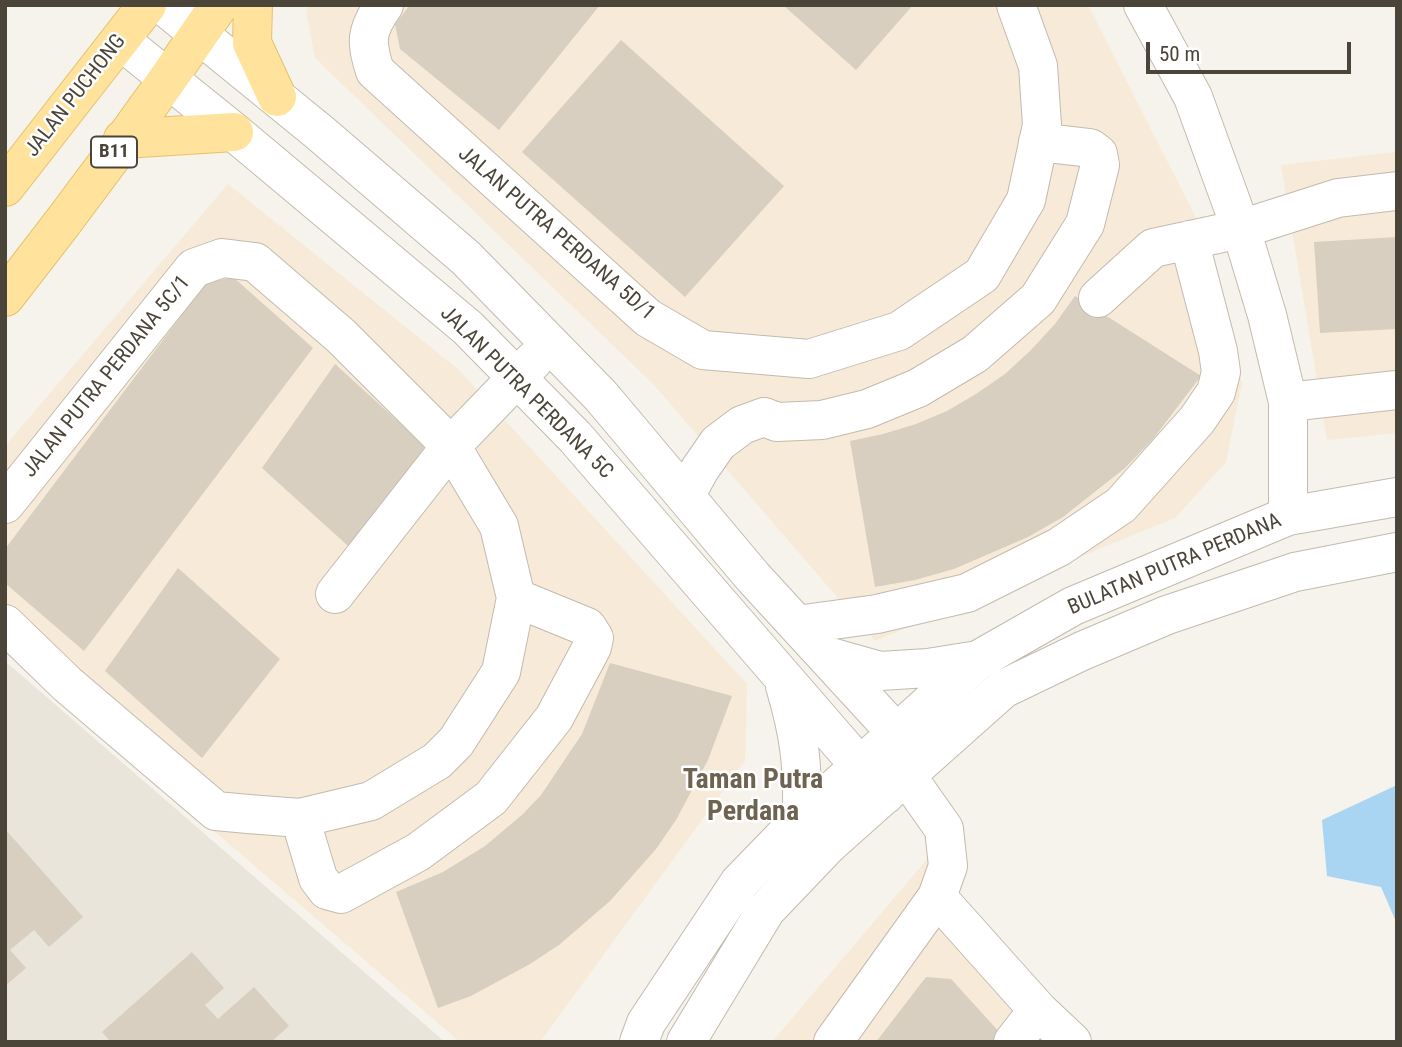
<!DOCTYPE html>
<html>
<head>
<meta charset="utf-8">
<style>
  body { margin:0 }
  #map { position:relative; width:1402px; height:1047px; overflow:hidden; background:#f6f3ec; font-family:"Roboto Condensed",sans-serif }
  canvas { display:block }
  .frame { position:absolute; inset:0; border:7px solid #4b4439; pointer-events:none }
  .scale { position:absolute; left:1146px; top:42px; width:205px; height:32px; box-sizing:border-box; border:4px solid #4b4439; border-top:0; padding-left:9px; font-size:21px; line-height:24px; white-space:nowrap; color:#4b4439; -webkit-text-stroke:5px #fff; paint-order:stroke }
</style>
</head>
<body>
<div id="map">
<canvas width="1402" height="1047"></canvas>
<div class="frame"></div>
<div class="scale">50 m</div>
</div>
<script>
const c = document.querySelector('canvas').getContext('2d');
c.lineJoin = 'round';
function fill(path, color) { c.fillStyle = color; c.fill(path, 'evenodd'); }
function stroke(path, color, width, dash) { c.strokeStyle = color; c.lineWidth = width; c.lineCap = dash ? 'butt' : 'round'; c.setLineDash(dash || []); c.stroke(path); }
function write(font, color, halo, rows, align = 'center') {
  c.font = font + ' "Roboto Condensed",sans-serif'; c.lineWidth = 5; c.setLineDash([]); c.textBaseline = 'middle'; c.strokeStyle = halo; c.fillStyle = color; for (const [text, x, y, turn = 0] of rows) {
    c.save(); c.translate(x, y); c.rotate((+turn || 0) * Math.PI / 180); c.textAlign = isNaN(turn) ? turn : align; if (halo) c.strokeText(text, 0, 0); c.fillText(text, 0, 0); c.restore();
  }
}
fill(new Path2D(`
  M 5,661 L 445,1042 L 5,1042 Z`), '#eae5da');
fill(new Path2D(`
  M 310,5 L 1088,5 L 1195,216 L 1242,383 L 1226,462 L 1175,518 L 875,641 L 654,385 L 315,58 L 306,11 Z
  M 1397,152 L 1397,433 L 1327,440 L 1281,165 Z
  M 228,184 L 459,370 L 747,684 L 745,761 L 540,1042 L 460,1042 L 5,652 L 5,446 Z
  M 928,858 L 1091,1042 L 772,1042 Z`), '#f7ead8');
fill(new Path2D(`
  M 1397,785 L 1397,924 L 1381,887 L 1327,876 L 1322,820 Z`), '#a9d4f2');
fill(new Path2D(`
  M 410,5 L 600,5 L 499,130 L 400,49 L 395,24 Z
  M 783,5 L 913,5 L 856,70 Z
  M 621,40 L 784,186 L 685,297 L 522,152 Z
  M 1397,237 L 1397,329 L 1320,333 L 1314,242 Z
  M 233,277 L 313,348 L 84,651 L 5,583 L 5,549 L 206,283 Z
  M 1075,296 L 1201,376 L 1153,439 L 1125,468 L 1063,517 L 1028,537 L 954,569 L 915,580 L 875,587 L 850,441 L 883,434 L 916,424 L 947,411 L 976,394 L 1005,374 L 1031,350 L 1055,324 Z
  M 335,364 L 436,456 L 358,555 L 262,468 Z
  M 178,568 L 280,659 L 202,758 L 105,671 Z
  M 610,663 L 732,696 L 708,760 L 676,820 L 656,849 L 610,901 L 559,945 L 530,964 L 471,996 L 438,1008 L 396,892 L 443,872 L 485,846 L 523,814 L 541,795 L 582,734 Z
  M 5,829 L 83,917 L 49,947 L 34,930 L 10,950 L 26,968 L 5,986 Z
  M 192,952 L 224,988 L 205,1005 L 218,1019 L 254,987 L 289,1026 L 271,1042 L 111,1042 L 102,1032 Z
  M 926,977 L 951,979 L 1003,1036 L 998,1042 L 876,1042 Z`), '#d8cfc1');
const minor = new Path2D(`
  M 163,5 L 319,132 L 466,258 L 601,396 L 753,577 L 922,761
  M 384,5 C 365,32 366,42 375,71 L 648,318 L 703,350 L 809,359 L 899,331 L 982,275 L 1026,200 L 1042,125 L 1038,66 L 1016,5
  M 1143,5 L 1193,97 L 1241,229 L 1267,315 L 1288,402 L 1288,516
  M 120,40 L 234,132 L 468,328 L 575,437 L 885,795
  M 1098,298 L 1153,248 L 1241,229 L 1338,198 L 1397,191
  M 1288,402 L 1397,390
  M 685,496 L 700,469 L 718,443 L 742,425 L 764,417 L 777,422 L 822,420 L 867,409 L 918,388 L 975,354 L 1038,299 L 1085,224 L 1100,165 L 1098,154 L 1090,148 L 1038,142
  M 5,504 L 194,268 L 222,258 L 255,262 L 341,336 L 451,446 L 499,526 L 516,598 L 501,672 L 456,742 L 437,761 L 371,801 L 300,818 L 248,814 L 216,811 L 67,684 L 5,624
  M 335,594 L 451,446 L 534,360
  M 797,625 L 877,614 L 967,593 L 1059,547 L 1121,505 L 1197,420 L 1216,392 L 1221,372 L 1218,351 L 1189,240
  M 827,656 L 880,671 L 928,668 L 978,660
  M 785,686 C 800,736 803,766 802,818
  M 300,818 L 318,878 L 327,890 L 341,894 L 418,852 L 491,798 L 554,718 L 592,647 L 594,638 L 587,627 L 516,598
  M 937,897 L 1038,1010 L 1072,1042
  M 639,1042 L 646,1023 L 739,883 L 802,818 L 978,660 L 1073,606 L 1288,516 L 1397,497
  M 686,1042 L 766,910 L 829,844 L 1003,689 L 1082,651 L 1167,615 L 1295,572 L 1397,552
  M 833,1042 L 937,897 L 948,866 L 944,829 L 906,775
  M 1013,1042 L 1038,1010`);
const major = new Path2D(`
  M 253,5 L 252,43 L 277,97
  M 123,139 L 234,132
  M 5,187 L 147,5
  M 5,297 C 80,202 151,105 219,5`);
stroke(minor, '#c2bbae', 40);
stroke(major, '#e6c16a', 40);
stroke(minor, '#fff', 38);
stroke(major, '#ffe39c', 38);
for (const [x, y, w] of [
  [114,152,46]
]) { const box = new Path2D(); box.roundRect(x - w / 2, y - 15.5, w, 31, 5); c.fillStyle = '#fff'; c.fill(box); stroke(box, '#4b4439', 2); }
write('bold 19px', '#4b4439', null, [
  ["B11",114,152]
]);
write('21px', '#4b4439', '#fff', [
  ["JALAN PUCHONG",76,96,-52],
  ["JALAN PUTRA PERDANA 5D/1",556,234,41],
  ["JALAN PUTRA PERDANA 5C/1",107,377,-51],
  ["JALAN PUTRA PERDANA 5C",526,393,45],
  ["BULATAN PUTRA PERDANA",1175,565,-23]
]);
write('bold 28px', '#6e6250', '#fff', [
  ["Taman Putra",753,781],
  ["Perdana",753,813]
]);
</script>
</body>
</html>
